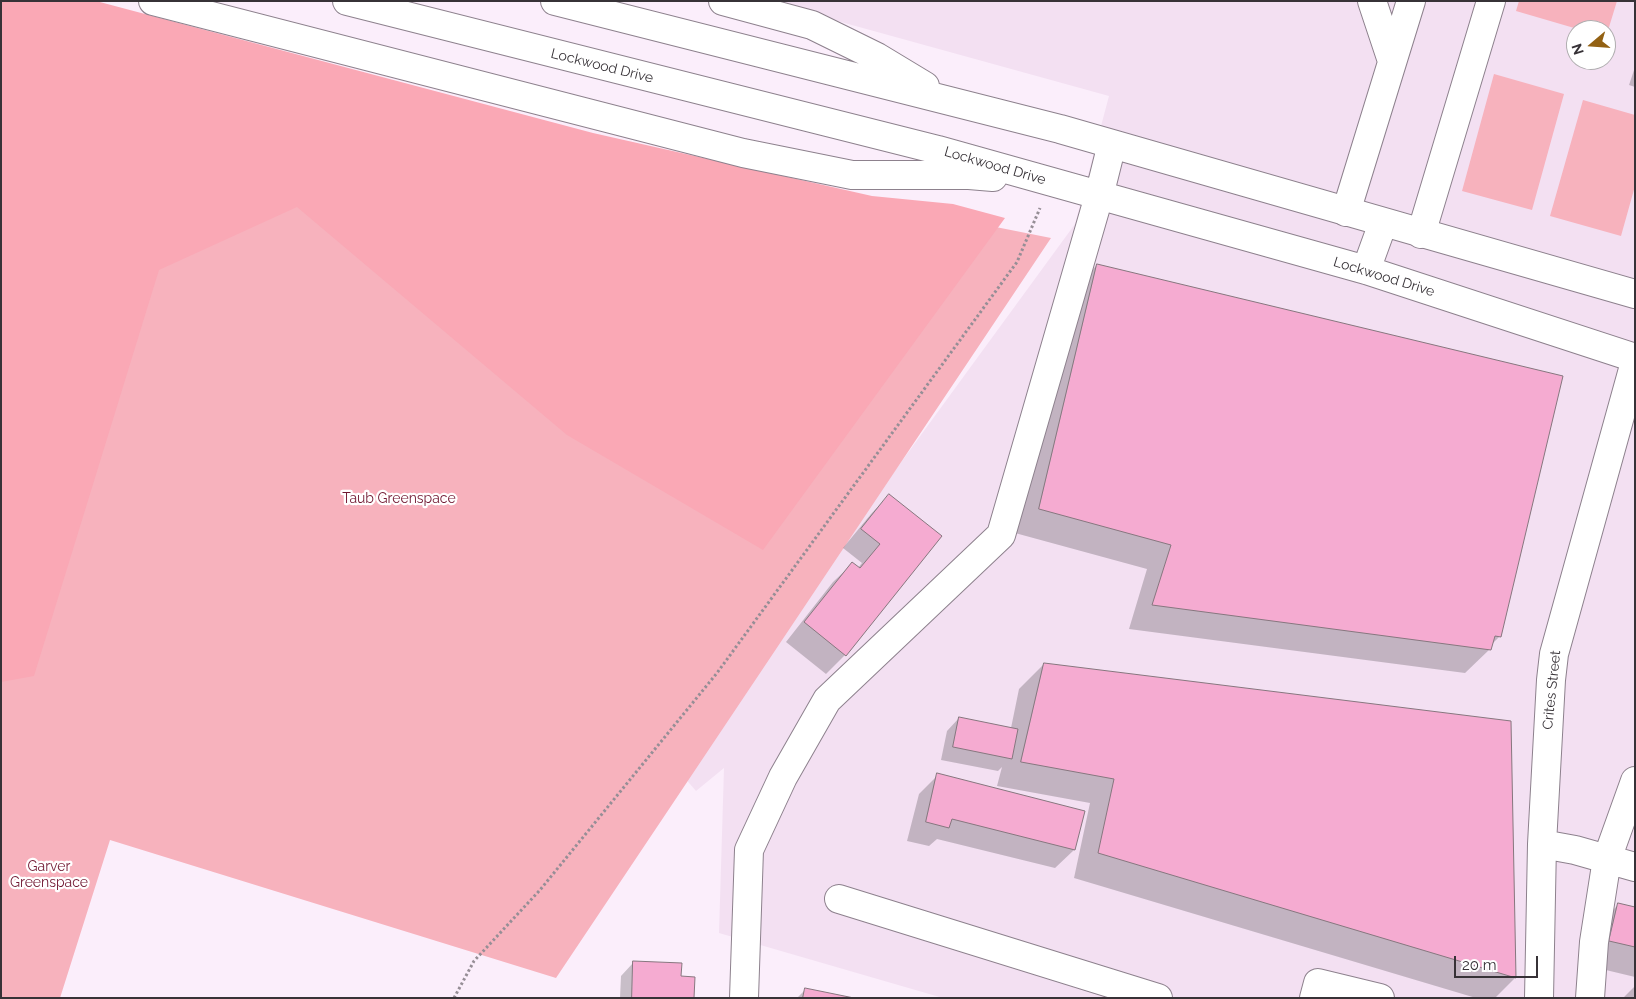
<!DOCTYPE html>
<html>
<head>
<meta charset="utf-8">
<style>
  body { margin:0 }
  #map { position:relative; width:1636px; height:999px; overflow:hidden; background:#fbeefb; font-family:Raleway,sans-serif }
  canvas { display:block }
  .frame { position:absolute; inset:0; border:2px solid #373237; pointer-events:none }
  .north { position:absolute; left:1566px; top:20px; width:50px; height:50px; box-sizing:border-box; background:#fff; border:1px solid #afadaf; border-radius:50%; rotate:252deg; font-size:14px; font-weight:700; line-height:20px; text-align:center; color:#373237 }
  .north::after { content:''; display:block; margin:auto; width:18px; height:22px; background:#936113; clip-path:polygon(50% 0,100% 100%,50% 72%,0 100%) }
  .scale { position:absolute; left:1454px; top:956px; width:84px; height:22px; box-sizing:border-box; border:2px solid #373237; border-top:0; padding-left:6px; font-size:15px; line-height:18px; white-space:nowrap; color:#373237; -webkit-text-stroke:4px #fff; paint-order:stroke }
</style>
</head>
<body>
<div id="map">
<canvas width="1636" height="999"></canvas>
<div class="frame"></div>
<div class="north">N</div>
<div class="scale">20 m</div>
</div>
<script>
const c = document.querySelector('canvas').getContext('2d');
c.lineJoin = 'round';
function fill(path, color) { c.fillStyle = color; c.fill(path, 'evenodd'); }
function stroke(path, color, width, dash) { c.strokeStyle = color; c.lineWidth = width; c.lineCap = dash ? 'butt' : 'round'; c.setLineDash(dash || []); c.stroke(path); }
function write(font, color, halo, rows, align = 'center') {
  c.font = font + ' Raleway,sans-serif'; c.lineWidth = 4.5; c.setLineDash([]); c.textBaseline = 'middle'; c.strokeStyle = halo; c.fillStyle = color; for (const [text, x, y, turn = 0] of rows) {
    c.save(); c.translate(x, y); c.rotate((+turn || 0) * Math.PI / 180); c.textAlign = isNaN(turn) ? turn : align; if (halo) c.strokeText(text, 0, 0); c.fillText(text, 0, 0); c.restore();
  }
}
fill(new Path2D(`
  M 765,1 L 1635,1 L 1635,998 L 943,998 L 719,933 L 724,768 L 696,791 L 677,769 L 1075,224 L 1109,96 ZM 1576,30 L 1606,30 L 1606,60 L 1576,60 Z`), '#f3e0f2');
fill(new Path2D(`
  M 1,1 L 669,162 L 1051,238 L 556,978 L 110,840 L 60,998 L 1,998 Z
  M 1519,1 L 1617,1 L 1606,37 L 1606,30 L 1581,30 L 1516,11 Z
  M 1494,74 L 1564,94 L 1532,210 L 1462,191 Z
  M 1583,100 L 1635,115 L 1635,186 L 1621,236 L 1550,216 Z`), '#f7b2bd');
fill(new Path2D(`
  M 1,1 L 96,1 L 593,133 L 872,196 L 953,204 L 1005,218 L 763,550 L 567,435 L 297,207 L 159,270 L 34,676 L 1,682 Z`), '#faa8b5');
fill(new Path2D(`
  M 1635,67 L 1635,87 L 1629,85 Z
  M 1097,265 L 1500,636 L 1491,645 L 1490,649 L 1465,673 L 1129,629 L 1147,569 L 1015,533 L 1073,290 Z
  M 889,495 L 940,536 L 845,655 L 826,674 L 786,642 L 833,582 L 852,564 L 858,568 L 862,563 L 843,548 L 871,514 Z
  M 1044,664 L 1509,722 L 1515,978 L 1495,998 L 1476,998 L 1074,878 L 1090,803 L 997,786 L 1002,767 L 998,771 L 941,760 L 947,731 L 959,718 L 1011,728 L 1019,689 Z
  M 938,775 L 1074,850 L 1055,868 L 937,839 L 929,846 L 907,841 L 919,794 Z
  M 1619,904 L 1635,908 L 1635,977 L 1585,965 L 1594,929 Z
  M 633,963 L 680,977 L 693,998 L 620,998 L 621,976 Z
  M 1635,986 L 1635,998 L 1623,998 Z
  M 805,990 L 847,998 L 797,998 Z`), '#0003');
const building = new Path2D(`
  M 1097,264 L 1563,376 L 1501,637 L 1495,636 L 1491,650 L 1152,605 L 1171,545 L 1039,509 Z
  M 889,494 L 942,536 L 846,656 L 804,622 L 852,562 L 860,568 L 880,544 L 861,529 Z
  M 1044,663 L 1511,721 L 1516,978 L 1098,853 L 1114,779 L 1021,762 Z
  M 959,717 L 1018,729 L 1012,759 L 953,747 Z
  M 937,773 L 1085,811 L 1075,850 L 952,819 L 949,828 L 926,822 Z
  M 1618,903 L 1635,907 L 1635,947 L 1609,941 Z
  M 633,961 L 682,963 L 681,976 L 695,977 L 694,998 L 632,998 Z
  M 805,988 L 854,998 L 803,998 Z`);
fill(building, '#f5abd1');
stroke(building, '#87777f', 1);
const minor = new Path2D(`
  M 1372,1 L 1392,61
  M 1346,212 L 1411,1
  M 1421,234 L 1491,1
  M 1542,844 L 1575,850 L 1635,867
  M 839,899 L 1158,998
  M 744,998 L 749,850 L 783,777 L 827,700 L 1001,535 L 1099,196
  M 1314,998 L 1318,983 L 1380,998
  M 1539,998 L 1542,844 L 1551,680 L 1554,654 L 1635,362
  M 1590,998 L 1594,942 L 1607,859 L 1635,781`);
const major = new Path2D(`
  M 153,1 L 743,153 L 852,175 L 969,175 L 993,177
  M 347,1 L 938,150 L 1366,270 L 1635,358
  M 555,1 L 1060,129 L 1635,294
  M 723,1 L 812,25 L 877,57 L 925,86
  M 1099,196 L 1112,144
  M 1366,270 L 1383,223`);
stroke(minor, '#8d818d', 30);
stroke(major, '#8d818d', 30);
stroke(new Path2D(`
  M 454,998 L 474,961 L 540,890 L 717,673 L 1017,262 L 1040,208`), '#968e96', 3, [2.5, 2.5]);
stroke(minor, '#fff', 28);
stroke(major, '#fff', 28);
write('14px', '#373237', '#fff', [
  ["Lockwood Drive",602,66,14],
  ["Lockwood Drive",995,166,16],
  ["Lockwood Drive",1384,277,17],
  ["Crites Street",1552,690,-84]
]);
write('14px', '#711832', '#fff', [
  ["Taub Greenspace",399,499],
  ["Garver",49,867],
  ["Greenspace",49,883]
]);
</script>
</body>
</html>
